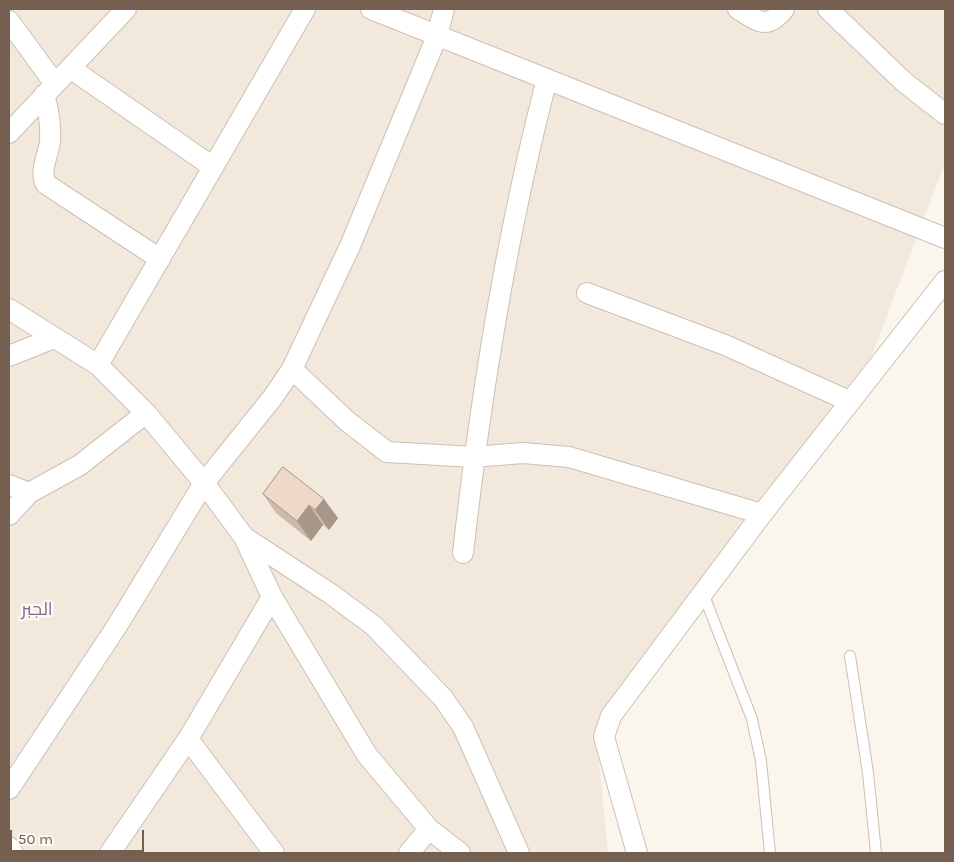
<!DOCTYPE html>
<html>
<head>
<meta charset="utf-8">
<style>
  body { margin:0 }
  #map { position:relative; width:954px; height:862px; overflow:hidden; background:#fbf6ed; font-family:Karla,sans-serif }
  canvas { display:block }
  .frame { position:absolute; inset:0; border:10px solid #755f51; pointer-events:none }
  .scale { position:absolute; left:10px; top:830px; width:134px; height:22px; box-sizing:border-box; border:2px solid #755f51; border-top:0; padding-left:6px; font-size:15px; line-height:18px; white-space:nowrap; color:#755f51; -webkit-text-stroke:4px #fefaf3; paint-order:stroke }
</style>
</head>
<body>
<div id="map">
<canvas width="954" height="862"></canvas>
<div class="frame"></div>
<div class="scale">50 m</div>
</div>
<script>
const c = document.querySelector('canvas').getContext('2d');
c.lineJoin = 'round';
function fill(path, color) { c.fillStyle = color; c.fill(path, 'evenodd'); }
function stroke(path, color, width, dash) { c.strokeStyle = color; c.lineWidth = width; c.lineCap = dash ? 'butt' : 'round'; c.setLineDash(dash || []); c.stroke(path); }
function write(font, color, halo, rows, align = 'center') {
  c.font = font + ' Karla,Cairo,sans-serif'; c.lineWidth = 5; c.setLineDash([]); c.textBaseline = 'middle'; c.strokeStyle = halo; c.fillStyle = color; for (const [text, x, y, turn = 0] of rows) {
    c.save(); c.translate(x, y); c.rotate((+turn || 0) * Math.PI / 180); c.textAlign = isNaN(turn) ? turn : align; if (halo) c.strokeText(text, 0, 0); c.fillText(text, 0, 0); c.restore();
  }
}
fill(new Path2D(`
  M 9,9 L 945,9 L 945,163 L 872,355 L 596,726 L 608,853 L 9,853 Z`), '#f2e9dc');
const lane = new Path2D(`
  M 703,593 L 752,719 L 761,761 L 770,853
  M 850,656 L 868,773 L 876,853`);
const street = new Path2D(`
  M 371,9 L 945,238
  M 738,9 C 758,21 767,31 784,9
  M 828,9 L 904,82 L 945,114
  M 9,21 L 55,84
  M 70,68 L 213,167
  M 44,95 C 49,111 51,126 50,142 C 48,156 39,171 46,184 L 160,259
  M 9,133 L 126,9
  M 587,293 L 725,345 L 849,401
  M 9,309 L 98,365 L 146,413 L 204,483 L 244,537 L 272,597 L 367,755 L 429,829 L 460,853
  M 9,356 L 54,338
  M 98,365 L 305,9
  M 292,369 L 347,421 L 387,452 L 474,457 L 523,453 L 569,457 L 762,514
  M 9,485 L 29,493 L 80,465 L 146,413
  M 9,515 L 29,493
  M 244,537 L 331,594 L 374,626 L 443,698 L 463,727 L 519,853
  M 463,553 C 481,393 506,235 547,79
  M 188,739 L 274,853
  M 9,789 L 117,626 L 204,483 L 273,397 L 292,369 L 350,246 L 437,36 L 444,9
  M 9,847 L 13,853
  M 110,853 L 188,739 L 272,597
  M 409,853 L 429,829
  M 637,853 L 604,737 L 611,716 L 762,514 L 945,281`);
stroke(lane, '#cdbfb3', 12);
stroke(street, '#cdbfb3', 22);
stroke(lane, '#fff', 10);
stroke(street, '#fff', 20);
fill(new Path2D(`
  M 283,467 L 338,518 L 329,530 L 323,525 L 311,541 L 276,513 L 263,494 Z`), '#cdbaab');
fill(new Path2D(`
  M 324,499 L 338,518 L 329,530 L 315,510 Z
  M 309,505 L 323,525 L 311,541 L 297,521 Z`), '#a7978b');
const building = new Path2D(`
  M 283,467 L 324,499 L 315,510 L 309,505 L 297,521 L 263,494 Z`);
fill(building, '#eed8c7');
stroke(building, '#a7978b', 1);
write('18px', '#856990', '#fefaf3', [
  ["الجبر",37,610]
]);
</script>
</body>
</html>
